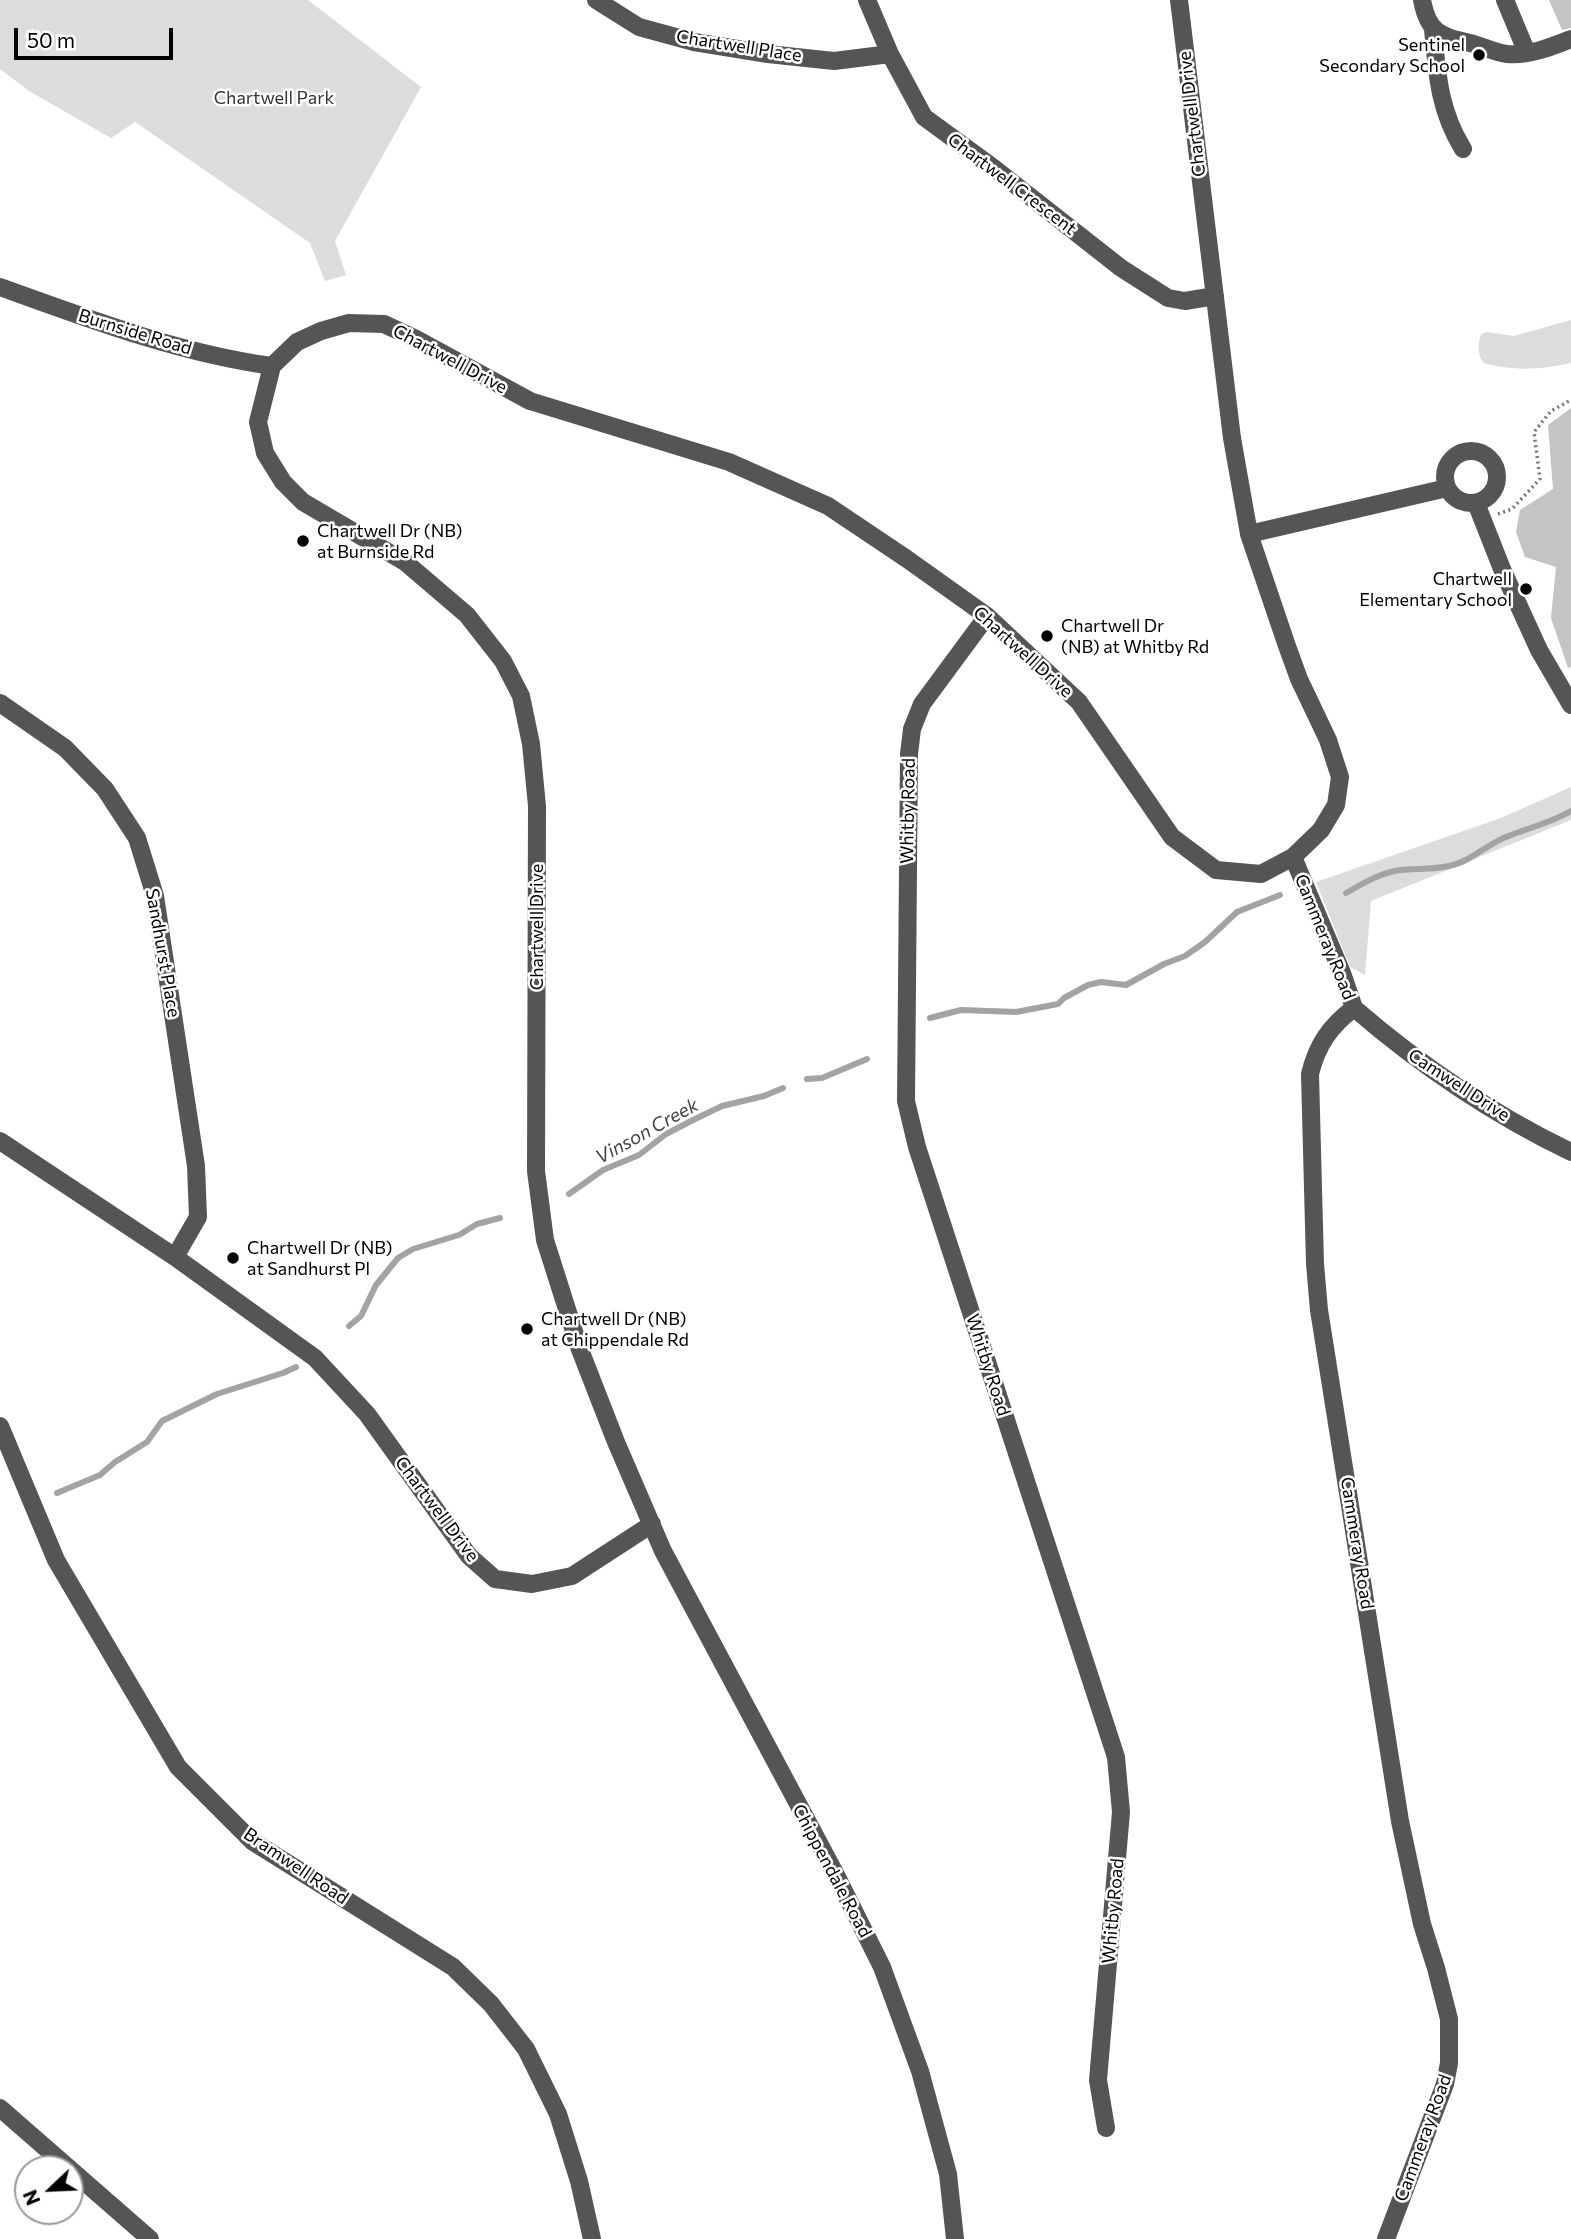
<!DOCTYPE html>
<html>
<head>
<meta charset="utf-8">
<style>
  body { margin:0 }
  #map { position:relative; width:1571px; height:2239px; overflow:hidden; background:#fff; font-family:Commissioner,sans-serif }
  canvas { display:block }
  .north { position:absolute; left:14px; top:2155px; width:70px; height:70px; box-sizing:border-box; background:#fff; border:2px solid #999; border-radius:50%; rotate:247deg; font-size:19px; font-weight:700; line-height:28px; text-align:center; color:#000 }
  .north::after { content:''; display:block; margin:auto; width:24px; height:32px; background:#000; clip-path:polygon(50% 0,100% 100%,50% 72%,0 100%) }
  .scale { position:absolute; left:14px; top:28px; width:159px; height:32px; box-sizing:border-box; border:4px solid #000; border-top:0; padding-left:9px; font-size:21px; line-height:24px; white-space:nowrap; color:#000; -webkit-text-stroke:5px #fff; paint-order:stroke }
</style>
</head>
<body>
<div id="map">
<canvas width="1571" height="2239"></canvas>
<div class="north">N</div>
<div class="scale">50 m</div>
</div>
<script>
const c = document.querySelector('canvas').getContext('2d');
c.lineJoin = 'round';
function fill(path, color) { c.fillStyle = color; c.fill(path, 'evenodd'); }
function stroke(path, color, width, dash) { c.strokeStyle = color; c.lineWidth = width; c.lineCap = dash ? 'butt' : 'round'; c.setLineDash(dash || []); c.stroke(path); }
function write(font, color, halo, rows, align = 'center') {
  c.font = font + ' Commissioner,sans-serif'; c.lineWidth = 5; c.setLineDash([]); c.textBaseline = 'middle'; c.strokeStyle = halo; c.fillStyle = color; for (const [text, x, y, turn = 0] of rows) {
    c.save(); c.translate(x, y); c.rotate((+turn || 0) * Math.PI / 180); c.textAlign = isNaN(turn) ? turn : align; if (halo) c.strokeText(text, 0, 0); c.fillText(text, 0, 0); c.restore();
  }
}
fill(new Path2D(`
  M 0,0 L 308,0 L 421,87 L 335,241 L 346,275 L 325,281 L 310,243 L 135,122 L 111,138 L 29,91 L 0,69 Z
  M 1571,320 L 1571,363 C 1539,370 1515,371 1483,363 C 1477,352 1478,346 1481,334 L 1487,332 L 1514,336 Z
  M 1571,787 L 1571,820 L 1371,901 L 1365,975 L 1350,967 L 1316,882 L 1501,818 Z`), '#dcdcdc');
stroke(new Path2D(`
  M 1346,893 C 1364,883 1380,873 1400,870 C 1416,868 1432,870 1449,866 C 1470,862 1486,845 1506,837 C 1528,828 1550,823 1571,811
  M 930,1018 L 961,1010 L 1016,1012 L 1058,1004 L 1064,998 L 1088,985 L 1101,982 L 1126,985 L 1164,964 L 1185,956 L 1205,942 L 1237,912 L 1280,895
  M 807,1079 L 822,1078 L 867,1059
  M 569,1194 L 603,1170 L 639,1155 L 666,1134 L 695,1119 L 722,1106 L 764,1096 L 783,1088
  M 349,1326 L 361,1316 L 376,1285 L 398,1258 L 413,1249 L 459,1235 L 477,1224 L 500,1218
  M 57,1493 L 100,1475 L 115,1462 L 147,1442 L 162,1421 L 217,1394 L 283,1373 L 296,1367`), '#a3a3a3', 6);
fill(new Path2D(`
  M 1549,0 L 1571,0 L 1571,28 L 1562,30 Z
  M 1571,408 L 1571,667 L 1568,668 L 1551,618 L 1556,567 L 1525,557 L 1516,532 L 1520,510 L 1553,489 L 1548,425 Z`), '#c4c4c4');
stroke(new Path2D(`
  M 1498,514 L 1512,509 L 1540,479 L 1534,432 L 1551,411 L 1571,400`), '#777', 3.5, [2, 3.5]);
stroke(new Path2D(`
  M 596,0 L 639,27 L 694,42 L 768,54 L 834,61 L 890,54
  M 867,0 L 890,54 L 924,117 L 995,169 L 1121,268 L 1168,298 L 1185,301 L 1215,296
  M 1422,0 C 1428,33 1440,36 1470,43 C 1482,46 1494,52 1507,54 C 1529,56 1551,47 1571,39
  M 1505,0 L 1527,53
  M 1433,29 C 1437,74 1439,110 1463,149
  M 0,287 C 89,319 178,353 272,366
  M1445 477a26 26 0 1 1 52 0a26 26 0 1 1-52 0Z
  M 1476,503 L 1502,569 L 1539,650 L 1571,705
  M 1249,534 L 1447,488
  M 987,616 L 922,704 L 912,729 L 909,754 L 906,1101 L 917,1147 L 1116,1757 L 1121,1812 L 1098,2080 L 1106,2128
  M 0,703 L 65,748 L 105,789 L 137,838 L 155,896 L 196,1166 L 198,1217 L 175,1257
  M 1293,857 L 1342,973 L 1354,1008
  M 1354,1008 C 1330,1026 1317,1045 1310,1074 L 1315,1264 L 1319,1310 L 1400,1821 L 1422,1924 L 1436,1968 L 1449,2019 L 1449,2063 L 1445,2084 L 1386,2239
  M 1354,1008 C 1420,1065 1492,1114 1571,1152
  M 0,1141 L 175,1257 L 315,1358 L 367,1414 L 469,1556 L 495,1579 L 532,1584 L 572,1576 L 652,1524
  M 0,1426 L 56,1560 L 178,1767 L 252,1841 L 453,1967 L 491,2004 L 526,2049 L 558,2114 L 579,2181 L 592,2239
  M 0,2108 L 150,2239
  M 955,2239 L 948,2174 L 920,2071 L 882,1967 L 836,1875 L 663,1551 L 616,1442 L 579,1347 L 545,1240 L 536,1171 L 537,806 L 531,744 L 521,696 L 503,661 L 467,615 L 405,562 L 303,502 L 283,482 L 265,453 L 258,422 L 272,366 L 297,342 L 321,331 L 349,323 L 384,324 L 416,339 L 530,401 L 729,462 L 828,506 L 907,559 L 987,616 L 1079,702 L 1172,837 L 1216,870 L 1261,874 L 1293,857 L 1321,830 L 1336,805 L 1340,777 L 1328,740 L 1299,679 L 1287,646 L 1249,534 L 1232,438 L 1179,0`), '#555', 18);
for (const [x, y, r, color] of [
  [1479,55,7,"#000"],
  [303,541,7,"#000"],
  [1526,589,7,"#000"],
  [1047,636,7,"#000"],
  [233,1258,7,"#000"],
  [527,1329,7,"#000"]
]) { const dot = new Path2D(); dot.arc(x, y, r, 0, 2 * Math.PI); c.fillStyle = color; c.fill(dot); stroke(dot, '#fff', 2.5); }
write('18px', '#000', '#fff', [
  ["Sentinel",1465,45,"right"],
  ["Secondary School",1465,66,"right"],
  ["Chartwell Dr (NB)",317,531],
  ["at Burnside Rd",317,552],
  ["Chartwell",1512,579,"right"],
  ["Elementary School",1512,600,"right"],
  ["Chartwell Dr",1061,626],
  ["(NB) at Whitby Rd",1061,647],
  ["Chartwell Dr (NB)",247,1248],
  ["at Sandhurst Pl",247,1269],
  ["Chartwell Dr (NB)",541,1319],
  ["at Chippendale Rd",541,1340]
], 'left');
write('18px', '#000', '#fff', [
  ["Chartwell Place",739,46,9],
  ["Chartwell Drive",1192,114,-97],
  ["Chartwell Crescent",1012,184,37],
  ["Burnside Road",135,332,17],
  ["Chartwell Drive",450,359,28],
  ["Chartwell Drive",1023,652,42],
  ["Whitby Road",908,811,-89],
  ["Chartwell Drive",537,927,-90],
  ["Cammeray Road",1325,937,68],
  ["Sandhurst Place",163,953,80],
  ["Camwell Drive",1459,1085,33],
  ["Whitby Road",988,1365,72],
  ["Chartwell Drive",437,1509,53],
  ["Cammeray Road",1357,1543,81],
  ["Bramwell Road",296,1866,34],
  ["Chippendale Road",832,1871,62],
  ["Whitby Road",1113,1911,-85],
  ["Cammeray Road",1423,2138,-70]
]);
write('18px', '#333', '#fff', [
  ["Chartwell Park",274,98]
]);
write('italic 19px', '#444', '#fff', [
  ["Vinson Creek",647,1131,-29]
]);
</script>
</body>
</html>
